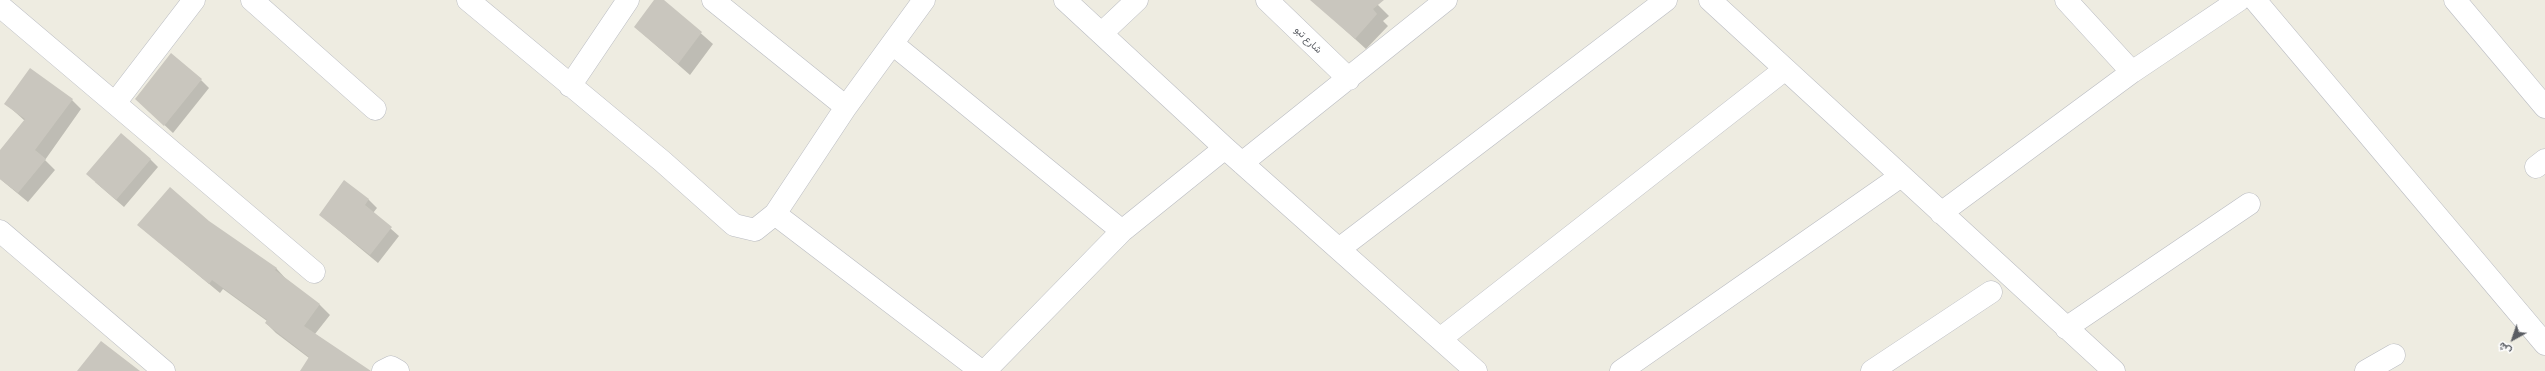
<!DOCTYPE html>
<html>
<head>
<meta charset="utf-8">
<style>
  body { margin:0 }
  #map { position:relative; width:2545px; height:371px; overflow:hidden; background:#eeece1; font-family:"Fira Sans Condensed",Vazirmatn,sans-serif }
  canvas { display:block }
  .north { position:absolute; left:2493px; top:319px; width:40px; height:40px; -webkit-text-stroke:3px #fff; paint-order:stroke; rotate:220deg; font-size:11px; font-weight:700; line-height:16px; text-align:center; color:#5a5d63 }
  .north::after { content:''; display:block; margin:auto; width:14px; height:18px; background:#5a5d63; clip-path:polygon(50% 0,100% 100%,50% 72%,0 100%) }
</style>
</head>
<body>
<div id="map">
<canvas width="2545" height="371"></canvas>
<div class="north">ش</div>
</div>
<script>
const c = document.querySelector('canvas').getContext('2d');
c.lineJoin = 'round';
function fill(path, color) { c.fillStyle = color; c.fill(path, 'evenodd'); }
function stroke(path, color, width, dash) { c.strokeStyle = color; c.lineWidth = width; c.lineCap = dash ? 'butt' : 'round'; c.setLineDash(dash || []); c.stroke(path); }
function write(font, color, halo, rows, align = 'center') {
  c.font = font + ' "Fira Sans Condensed",Vazirmatn,sans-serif'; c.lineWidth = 3; c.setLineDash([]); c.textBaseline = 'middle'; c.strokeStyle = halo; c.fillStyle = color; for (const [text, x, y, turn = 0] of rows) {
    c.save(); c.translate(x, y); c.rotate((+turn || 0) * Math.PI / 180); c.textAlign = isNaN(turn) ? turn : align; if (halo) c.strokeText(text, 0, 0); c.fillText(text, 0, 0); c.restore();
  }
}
fill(new Path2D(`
  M 655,0 L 663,0 L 713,44 L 690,75 L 635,27 Z
  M 1312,0 L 1373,0 L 1389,16 L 1383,21 L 1388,26 L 1366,49 Z
  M 201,80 L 209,88 L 173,133 L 145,107 Z
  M 72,100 L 81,109 L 45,160 L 55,170 L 28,202 L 0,179 L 0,152 L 25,121 L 5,103 Z
  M 150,159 L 158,167 L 124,207 L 95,182 Z
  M 345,182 L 369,200 L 377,208 L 373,213 L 399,236 L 378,263 L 320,215 Z
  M 208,222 L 276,268 L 286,279 L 320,305 L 330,315 L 315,334 L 368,371 L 302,371 L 309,358 L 276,333 L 266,323 L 267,321 L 223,289 L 220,293 L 138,225 Z`), '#0003');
fill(new Path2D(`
  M 654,0 L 664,0 L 702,32 L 678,64 L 634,27 Z
  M 1310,0 L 1384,0 L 1373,9 L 1377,14 L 1355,39 Z
  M 171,53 L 202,79 L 164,126 L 135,99 Z
  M 30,68 L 73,99 L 35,150 L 46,159 L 18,193 L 0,179 L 0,150 L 25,119 L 4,104 Z
  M 121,133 L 151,159 L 116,200 L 86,174 Z
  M 344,180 L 369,199 L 365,205 L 392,227 L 370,255 L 319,215 Z
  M 170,187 L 209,221 L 277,268 L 275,270 L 320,304 L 304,326 L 371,371 L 300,371 L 309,357 L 265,323 L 267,320 L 212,280 L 209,284 L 137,225 Z
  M 101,341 L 140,371 L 77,371 Z`), '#c9c6be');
const minor = new Path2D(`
  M 252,0 L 375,109
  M 468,0 L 662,161 L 734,225 L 755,230 L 775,214 L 846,107 L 924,0
  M 713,0 L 846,107
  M 1065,0 L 1225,148 L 1476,371
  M 1267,0 L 1349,79
  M 1710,0 L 2114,371
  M 2066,0 L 2132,72
  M 2255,0 L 2545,344
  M 2455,0 L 2545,107
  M 0,6 L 314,272
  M 1102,33 L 1137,0
  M 894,45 L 1122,231
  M 570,86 L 628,0
  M 115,103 L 194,0
  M 1242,163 L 1446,0
  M 2536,167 L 2545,160
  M 1941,213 L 2132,72 L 2239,0
  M 775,214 L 981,371
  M 0,231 L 164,371
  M 1339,249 L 1666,0
  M 2066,328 L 2249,204
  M 1440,339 L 1784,70
  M 383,371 L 391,367 L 398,371
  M 985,371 L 1122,231 L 1225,148
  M 1621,371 L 1901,176
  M 1872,371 L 1991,292
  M 2366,371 L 2394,355`);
stroke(minor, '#b9bbc1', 23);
stroke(minor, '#fff', 22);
write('10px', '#5a5d63', '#fff', [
  ["شارع تبو",1308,40,44]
]);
</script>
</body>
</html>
